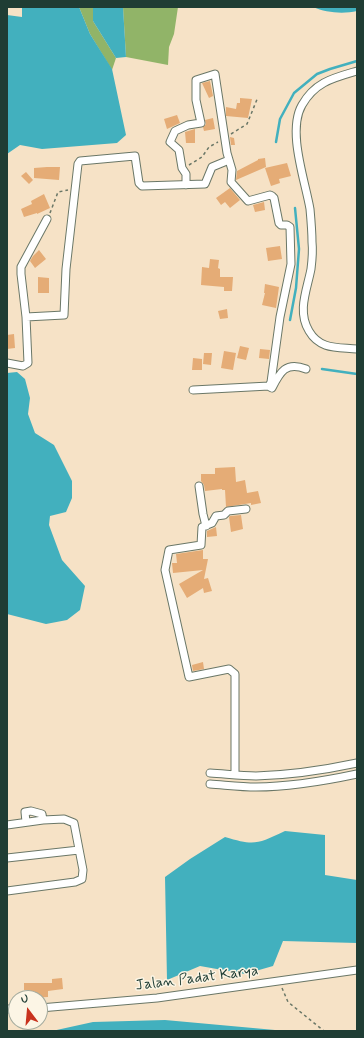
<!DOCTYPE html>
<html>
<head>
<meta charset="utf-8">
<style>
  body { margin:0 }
  #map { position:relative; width:364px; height:1038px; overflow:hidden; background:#f6e2c6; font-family:Mynerve,sans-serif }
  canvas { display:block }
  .frame { position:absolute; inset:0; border:8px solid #1f3d34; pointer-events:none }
  .north { position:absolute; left:8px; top:990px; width:40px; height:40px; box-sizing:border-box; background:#fcf5e5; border:1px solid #a4ab9e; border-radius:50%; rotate:344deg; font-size:11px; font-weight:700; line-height:16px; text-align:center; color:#1f3d34 }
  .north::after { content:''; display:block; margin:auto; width:14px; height:18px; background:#c8321e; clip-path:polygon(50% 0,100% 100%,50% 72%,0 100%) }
</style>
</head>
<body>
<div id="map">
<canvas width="364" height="1038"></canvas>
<div class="frame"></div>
<div class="north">U</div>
</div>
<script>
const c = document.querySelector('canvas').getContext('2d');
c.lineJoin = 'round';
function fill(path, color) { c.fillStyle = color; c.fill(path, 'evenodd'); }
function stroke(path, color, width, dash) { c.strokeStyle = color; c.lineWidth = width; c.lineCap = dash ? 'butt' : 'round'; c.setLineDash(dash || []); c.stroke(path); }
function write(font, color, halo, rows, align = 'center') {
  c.font = font + ' Mynerve,sans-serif'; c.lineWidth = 3; c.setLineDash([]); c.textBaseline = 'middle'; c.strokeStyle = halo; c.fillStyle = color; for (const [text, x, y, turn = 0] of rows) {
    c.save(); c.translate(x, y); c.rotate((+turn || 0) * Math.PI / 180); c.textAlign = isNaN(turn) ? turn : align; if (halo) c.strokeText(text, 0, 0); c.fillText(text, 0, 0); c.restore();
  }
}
fill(new Path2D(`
  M 79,7 L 93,7 L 93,21 L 116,58 L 112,70 L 90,34 Z
  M 123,7 L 178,7 L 174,34 L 169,47 L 168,65 L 126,57 Z`), '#91b468');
fill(new Path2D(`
  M 22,7 L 79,7 L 90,34 L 112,69 L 126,135 L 117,143 L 42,149 L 20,145 L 7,154 L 7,15 L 22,17 Z
  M 93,7 L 123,7 L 126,57 L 116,58 L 93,21 Z
  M 313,7 L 357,7 L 357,11 C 344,14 326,13 313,7 Z
  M 17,372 L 25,379 L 30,398 L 28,414 L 35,433 L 54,445 L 72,481 L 72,498 L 66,512 L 50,516 L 49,525 L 62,560 L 85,586 L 80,610 L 67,620 L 46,624 L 7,614 L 7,373 Z
  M 285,831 L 325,835 L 325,875 L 357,880 L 357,943 L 283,941 L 273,966 L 245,974 L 200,966 L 167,980 L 165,877 L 190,859 L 225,837 C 255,846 257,844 285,831 Z
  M 165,1020 L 286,1031 L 52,1031 L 93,1022 Z`), '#42b0be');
stroke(new Path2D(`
  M 276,142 L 280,119 L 294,93 L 317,74 L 330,69 L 357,61
  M 290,320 L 296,288 L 299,249 L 295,208
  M 322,369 L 357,374`), '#42b0be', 2.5);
fill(new Path2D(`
  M 210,81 L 213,96 L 209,98 L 202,83 Z
  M 240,98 L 252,99 L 248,118 L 226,116 L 226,107 L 236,109 L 237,103 L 240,103 Z
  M 177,115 L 180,123 L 167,129 L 164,119 Z
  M 213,118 L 215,129 L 204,131 L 203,127 L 206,124 L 205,120 Z
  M 195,129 L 195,143 L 186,143 L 185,132 Z
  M 230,137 L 234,138 L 235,145 L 231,145 Z
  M 265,158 L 266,167 L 236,180 L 237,171 L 258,160 L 258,159 Z
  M 287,163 L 291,176 L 279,179 L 280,183 L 271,186 L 265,168 Z
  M 47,167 L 60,167 L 59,180 L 34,178 L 34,168 Z
  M 26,172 L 33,180 L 29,184 L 21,176 Z
  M 230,188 L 240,200 L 230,208 L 225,202 L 221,205 L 216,198 Z
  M 44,194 L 50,208 L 37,214 L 37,213 L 24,217 L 21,209 L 32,204 L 31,201 Z
  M 264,202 L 265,210 L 255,212 L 253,205 Z
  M 280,246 L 282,259 L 268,261 L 266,248 Z
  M 39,250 L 46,259 L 35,268 L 30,261 L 33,256 Z
  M 210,259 L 219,260 L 218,268 L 220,269 L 220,277 L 233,277 L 232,291 L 224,291 L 224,287 L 201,285 L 202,267 L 209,268 Z
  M 38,277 L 49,278 L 49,293 L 38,293 Z
  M 265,284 L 279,287 L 276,308 L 262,305 L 265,293 L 264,293 Z
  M 227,309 L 228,318 L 220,319 L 218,311 Z
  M 14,334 L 15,348 L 7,349 L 7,335 Z
  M 240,346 L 249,348 L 246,360 L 237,358 Z
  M 260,349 L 270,350 L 269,359 L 259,358 Z
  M 224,351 L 236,353 L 233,370 L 221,368 Z
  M 204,353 L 212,353 L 211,365 L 203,364 Z
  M 193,358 L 202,359 L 202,370 L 192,370 Z
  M 235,467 L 236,482 L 245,480 L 247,493 L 258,491 L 261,503 L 251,505 L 251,503 L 226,507 L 225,490 L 222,490 L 222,489 L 205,491 L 204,485 L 201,481 L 201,474 L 215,474 L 215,468 Z
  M 241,515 L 243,529 L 231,532 L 229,517 L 230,516 Z
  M 216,527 L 217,536 L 207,537 L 207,531 Z
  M 203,550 L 203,559 L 208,559 L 204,579 L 208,578 L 212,591 L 204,593 L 203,588 L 187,598 L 179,584 L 203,570 L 173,573 L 172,563 L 177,563 L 176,554 Z
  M 203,662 L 204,669 L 193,671 L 192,665 Z
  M 62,978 L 63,989 L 48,991 L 48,997 L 28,998 L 28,990 L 24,990 L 24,983 L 52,983 L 52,979 Z`), '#e5ac76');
const street = new Path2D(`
  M 357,71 C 333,78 315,82 302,105 C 287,131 305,180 310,209 C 311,220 312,231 312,242 C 313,251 312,261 311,269 C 307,290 297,311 309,331 C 320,350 338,347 357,349
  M 186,185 L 186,174 L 182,168 L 179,150 L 170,142 L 175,131 L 188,125 L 201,123 L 196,100 L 196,80 L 215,74 L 227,153 L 232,170 L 231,182 L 248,201 L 270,195 L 272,196 L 274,198 L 279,223 L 281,225 L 287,225 L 290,227 L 291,264 L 280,317 L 271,382 L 269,386 L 193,390
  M 26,317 L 64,315 L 66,269 L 78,164 L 80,161 L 135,156 L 139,183 L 142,186 L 205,184 L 212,167 L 229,160
  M 7,363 L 23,366 L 28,363 L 26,317 L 21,274 L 21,267 L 47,219
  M 270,387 L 272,388 C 280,372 286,361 306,369
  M 199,486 L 203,514 L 206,526
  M 210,773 C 226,774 241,776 256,776 C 290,775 324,770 357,763
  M 235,775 L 235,674 L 229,669 L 189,677 L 165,570 L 169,550 L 201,545 L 202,527 L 212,523 L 216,516 L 224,515 L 228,511 L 246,509
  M 210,784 C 225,785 241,787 256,787 C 290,787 324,781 357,774
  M 7,825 L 43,820 L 42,814 L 31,811 L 25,812 L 26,822
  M 7,858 L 79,850
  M 7,891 L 75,882 L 82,879 L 83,870 L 74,823 L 64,819 L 43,820
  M 40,1008 L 157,998 L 357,970
  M 7,1009 L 16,1009`);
stroke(street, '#6a7767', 9);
stroke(new Path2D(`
  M 231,134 L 247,124 L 258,97
  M 189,165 L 202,157 L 209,147 L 218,142
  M 50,213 L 58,192 L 68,190
  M 282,988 L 288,1002 L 324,1031`), '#6a7767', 1.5, [3, 3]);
stroke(street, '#fff', 7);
write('15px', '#1f3d34', '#fcf5e5', [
  ["Jalan Padat Karya",197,979,-7]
]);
</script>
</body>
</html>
